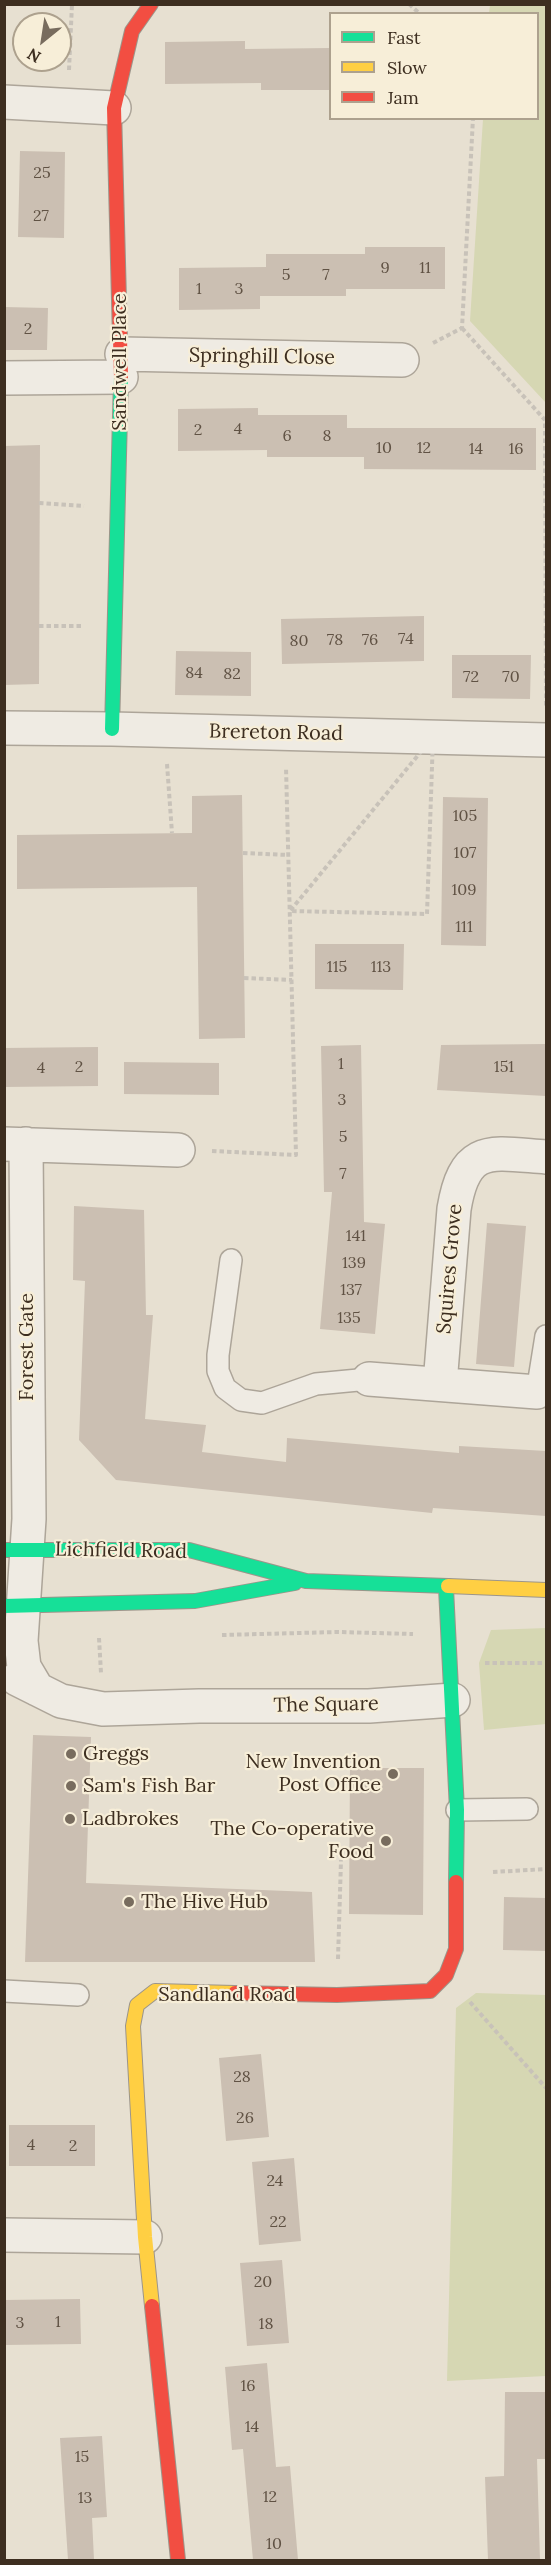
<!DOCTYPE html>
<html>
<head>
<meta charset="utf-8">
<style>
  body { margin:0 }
  #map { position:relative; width:551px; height:2565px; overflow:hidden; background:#e7e0d1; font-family:Lora,serif }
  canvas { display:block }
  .frame { position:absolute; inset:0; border:6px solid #3d2e20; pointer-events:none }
  .legend { position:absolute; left:329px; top:12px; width:210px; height:108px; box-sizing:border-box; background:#f7eed8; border:2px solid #ada18e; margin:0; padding:8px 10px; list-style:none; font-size:18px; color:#3d2e20 }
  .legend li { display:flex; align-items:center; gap:12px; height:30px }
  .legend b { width:30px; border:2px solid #ada18e }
  .north { position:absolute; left:12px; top:12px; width:60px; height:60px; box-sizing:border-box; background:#f7eed8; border:2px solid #ada18e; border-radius:50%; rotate:210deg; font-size:16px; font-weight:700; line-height:24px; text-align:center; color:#3d2e20 }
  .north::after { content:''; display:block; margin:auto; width:21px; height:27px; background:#786c5e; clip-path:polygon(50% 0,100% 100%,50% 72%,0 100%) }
</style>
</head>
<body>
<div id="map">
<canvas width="551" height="2565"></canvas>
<div class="frame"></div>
<ul class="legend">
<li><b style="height:8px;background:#16e098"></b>Fast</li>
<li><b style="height:8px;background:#ffcf43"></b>Slow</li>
<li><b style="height:8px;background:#f24e42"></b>Jam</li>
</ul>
<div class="north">N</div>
</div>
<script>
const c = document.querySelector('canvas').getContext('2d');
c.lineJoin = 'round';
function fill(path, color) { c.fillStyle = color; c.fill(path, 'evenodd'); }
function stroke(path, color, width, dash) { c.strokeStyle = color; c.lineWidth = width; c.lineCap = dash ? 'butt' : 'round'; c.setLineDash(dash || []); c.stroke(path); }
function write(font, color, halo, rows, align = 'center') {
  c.font = font + ' Lora,serif'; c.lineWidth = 4.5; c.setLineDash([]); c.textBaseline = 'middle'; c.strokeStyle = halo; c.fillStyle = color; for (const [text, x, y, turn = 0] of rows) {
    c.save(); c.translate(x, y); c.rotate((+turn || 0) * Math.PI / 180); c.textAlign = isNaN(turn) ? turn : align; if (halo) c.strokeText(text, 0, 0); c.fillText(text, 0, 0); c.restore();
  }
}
fill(new Path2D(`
  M 490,5 L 546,5 L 546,403 L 470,321 L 483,119 L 538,118 L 538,14 L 489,13 Z
  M 546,1628 L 546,1724 L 484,1730 L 479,1663 L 491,1630 Z
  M 476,1993 L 546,1995 L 546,2376 L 447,2381 L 456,2008 Z`), '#d6d7b3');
fill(new Path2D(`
  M 245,41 L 245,49 L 330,48 L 330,90 L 261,90 L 261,83 L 165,84 L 165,42 Z
  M 20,151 L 65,152 L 64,238 L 18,237 Z
  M 365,247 L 445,247 L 445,289 L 346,289 L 346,296 L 260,296 L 260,309 L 179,310 L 179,268 L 266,267 L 266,254 L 365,254 Z
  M 4,307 L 48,308 L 47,350 L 4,350 Z
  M 258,408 L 258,415 L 347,415 L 347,428 L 536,428 L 536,470 L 364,469 L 364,457 L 267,457 L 267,450 L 178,451 L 178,409 Z
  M 40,445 L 39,684 L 4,685 L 4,446 Z
  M 424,616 L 424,661 L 282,664 L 281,619 Z
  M 176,651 L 251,652 L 251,696 L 175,695 Z
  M 452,655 L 531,655 L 530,699 L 452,698 Z
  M 242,795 L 245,1038 L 199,1039 L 197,887 L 17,889 L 17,835 L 192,833 L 192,796 Z
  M 443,797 L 488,798 L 486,946 L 441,945 Z
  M 315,944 L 404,944 L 403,990 L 315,989 Z
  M 546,1044 L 546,1096 L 437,1090 L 441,1045 Z
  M 361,1045 L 364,1222 L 385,1224 L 375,1334 L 320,1329 L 332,1192 L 324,1192 L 321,1046 Z
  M 98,1047 L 98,1086 L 4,1087 L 4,1048 Z
  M 124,1062 L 219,1063 L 219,1095 L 124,1094 Z
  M 74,1206 L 144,1210 L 146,1315 L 153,1315 L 145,1419 L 206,1425 L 202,1452 L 286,1462 L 287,1438 L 459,1453 L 459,1446 L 546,1451 L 546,1516 L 433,1508 L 432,1513 L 116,1480 L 79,1440 L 85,1281 L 73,1280 Z
  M 487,1223 L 526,1226 L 514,1367 L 476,1364 Z
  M 33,1735 L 91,1737 L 86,1883 L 312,1892 L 315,1962 L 25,1962 Z
  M 350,1768 L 424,1768 L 423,1915 L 349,1914 Z
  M 504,1897 L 546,1898 L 546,1951 L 503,1950 Z
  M 261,2054 L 269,2137 L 226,2141 L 219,2058 Z
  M 9,2125 L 95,2125 L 95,2166 L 9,2166 Z
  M 294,2158 L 301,2241 L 259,2245 L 252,2162 Z
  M 282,2260 L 289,2343 L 247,2346 L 240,2263 Z
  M 80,2299 L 81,2344 L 4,2345 L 4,2300 Z
  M 267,2363 L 276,2467 L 290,2466 L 298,2560 L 253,2560 L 243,2449 L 232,2450 L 225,2367 Z
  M 505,2392 L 546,2392 L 546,2459 L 537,2459 L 540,2560 L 488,2560 L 485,2477 L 504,2476 Z
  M 102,2436 L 107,2517 L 92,2518 L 94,2560 L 68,2560 L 60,2438 Z`), '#cbbfb2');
const lane = new Path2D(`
  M 231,1260 L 218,1355 L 218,1371 L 225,1388 L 241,1400 L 262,1403 L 316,1384 L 369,1379
  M 537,1392 L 546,1336
  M 457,1810 L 527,1809
  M 4,1991 L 78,1995`);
const street = new Path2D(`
  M 4,102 L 114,108
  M 122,354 L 402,360
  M 4,378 L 121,377
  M 4,728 L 112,729 L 546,740
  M 4,1144 L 178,1150
  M 26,1144 L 29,1519 L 21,1641 L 24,1667 L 37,1689
  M 369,1379 L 537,1392
  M 440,1384 L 454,1209 C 465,1143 491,1153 546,1157
  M 17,1679 L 61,1701 L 103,1709 L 199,1706 L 369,1706 L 453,1700
  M 4,2235 L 145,2237`);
const fast = new Path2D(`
  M 112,729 L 121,377
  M 4,1550 L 189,1550 L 306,1581 L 448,1586
  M 446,1588 L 457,1810 L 456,1882
  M 4,1606 L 195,1601 L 295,1583`);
const slow = new Path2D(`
  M 448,1586 L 546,1590
  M 152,2306 L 145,2237 L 133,2026 L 137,2005 L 155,1991 L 235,1993`);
const jam = new Path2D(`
  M 121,377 L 114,108 L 132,31 L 151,4
  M 235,1993 L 337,1995 L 430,1991 L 446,1975 L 456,1949 L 456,1882
  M 152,2306 L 178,2560`);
stroke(lane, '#ada599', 24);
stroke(street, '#ada599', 36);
stroke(fast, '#9c958a', 16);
stroke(slow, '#9c958a', 16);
stroke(jam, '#9c958a', 16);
stroke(new Path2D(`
  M 409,4 L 420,14
  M 69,70 L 72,4
  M 462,328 L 545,420 L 546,706
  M 433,343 L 462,328 L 473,118
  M 39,503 L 84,506
  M 39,626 L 81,626
  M 433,737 L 427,914 L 290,911 Z
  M 167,764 L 172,833
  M 243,853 L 288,855
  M 244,978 L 292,980
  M 212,1151 L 296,1155 L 286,767
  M 222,1635 L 338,1632 L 413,1634
  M 99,1638 L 101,1673
  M 485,1663 L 546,1663
  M 493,1872 L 546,1869
  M 338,1959 L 341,1860
  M 470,2002 L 546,2088`), '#c8c2b9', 4, [4.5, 3]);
stroke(lane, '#efebe3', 21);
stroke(street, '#efebe3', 33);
stroke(fast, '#16e098', 14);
stroke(slow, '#ffcf43', 14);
stroke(jam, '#f24e42', 14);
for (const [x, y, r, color] of [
  [71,1754,6,"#786c5e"],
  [393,1774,6,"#786c5e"],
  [71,1786,6,"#786c5e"],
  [70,1819,6,"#786c5e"],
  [386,1841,6,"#786c5e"],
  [129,1902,6,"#786c5e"]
]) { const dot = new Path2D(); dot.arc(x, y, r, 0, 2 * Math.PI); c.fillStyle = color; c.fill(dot); stroke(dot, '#f7eed8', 2); }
write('16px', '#605244', null, [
  ["25",42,173],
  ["27",41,216],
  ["9",385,268],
  ["11",425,268],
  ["5",286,275],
  ["7",326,275],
  ["1",199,289],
  ["3",239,289],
  ["2",28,329],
  ["4",238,429],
  ["2",198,430],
  ["6",287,436],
  ["8",327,436],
  ["10",384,448],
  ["12",424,448],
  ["14",476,449],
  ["16",516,449],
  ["74",406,639],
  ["78",335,640],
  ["76",370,640],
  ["80",299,641],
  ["84",194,673],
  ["82",232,674],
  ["72",471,677],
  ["70",511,677],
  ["105",465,816],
  ["107",465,853],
  ["109",464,890],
  ["111",464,927],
  ["115",337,967],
  ["113",381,967],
  ["1",341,1064],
  ["2",79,1067],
  ["151",504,1067],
  ["4",41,1068],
  ["3",342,1100],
  ["5",343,1137],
  ["7",343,1174],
  ["141",356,1236],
  ["139",354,1263],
  ["137",351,1290],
  ["135",349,1318],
  ["28",242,2077],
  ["26",245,2118],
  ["4",31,2145],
  ["2",73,2146],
  ["24",275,2181],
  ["22",278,2222],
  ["20",263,2282],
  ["1",58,2322],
  ["3",20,2323],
  ["18",266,2324],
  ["16",248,2386],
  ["14",252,2427],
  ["15",82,2457],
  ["12",270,2497],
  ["13",85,2498],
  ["10",274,2544]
]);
write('20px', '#3d2e20', '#f7eed8', [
  ["Springhill Close",262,357,1],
  ["Sandwell Place",120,362,-90],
  ["Brereton Road",276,733,1],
  ["Squires Grove",450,1269,-85],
  ["Forest Gate",27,1347,-90],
  ["Lichfield Road",121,1551,1],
  ["The Square",326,1705,-1],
  ["Sandland Road",227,1995]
]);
write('20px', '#3d2e20', '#f7eed8', [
  ["Greggs",83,1754],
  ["New Invention",381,1762,"right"],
  ["Post Office",381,1785,"right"],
  ["Sam's Fish Bar",83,1786],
  ["Ladbrokes",82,1819],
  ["The Co-operative",374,1829,"right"],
  ["Food",374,1852,"right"],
  ["The Hive Hub",141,1902]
], 'left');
</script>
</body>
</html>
